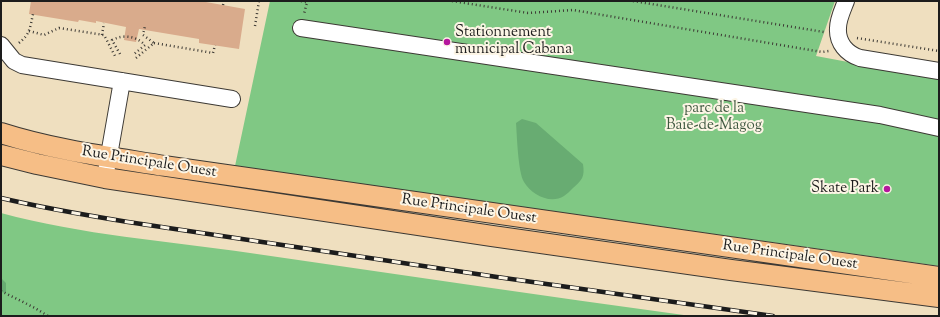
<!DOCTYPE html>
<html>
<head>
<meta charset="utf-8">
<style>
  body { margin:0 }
  #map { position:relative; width:940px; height:317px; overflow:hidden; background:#efdfbf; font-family:"Sorts Mill Goudy",serif }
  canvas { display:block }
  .frame { position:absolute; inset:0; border:2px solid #1c1c1c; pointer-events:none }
</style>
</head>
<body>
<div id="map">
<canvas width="940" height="317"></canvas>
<div class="frame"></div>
</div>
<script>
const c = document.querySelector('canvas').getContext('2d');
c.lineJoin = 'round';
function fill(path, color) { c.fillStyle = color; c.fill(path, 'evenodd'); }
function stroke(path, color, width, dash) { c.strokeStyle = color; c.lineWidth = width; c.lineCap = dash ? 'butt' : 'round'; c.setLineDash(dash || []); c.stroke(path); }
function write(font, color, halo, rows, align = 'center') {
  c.font = font + ' "Sorts Mill Goudy",serif'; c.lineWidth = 4; c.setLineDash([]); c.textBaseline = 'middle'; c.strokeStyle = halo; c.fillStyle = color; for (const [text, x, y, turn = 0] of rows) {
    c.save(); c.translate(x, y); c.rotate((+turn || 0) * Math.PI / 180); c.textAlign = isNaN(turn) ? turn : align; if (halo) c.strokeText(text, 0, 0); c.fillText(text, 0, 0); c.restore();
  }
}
fill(new Path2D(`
  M 270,1 L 835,1 L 816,56 L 939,79 L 939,266 L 235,166 Z
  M 1,213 C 82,235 167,241 250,253 C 397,274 544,296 691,316 L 1,316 Z`), '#80c884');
fill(new Path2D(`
  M 522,119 L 536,123 L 583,164 C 585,177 582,180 573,188 C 570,191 567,194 564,196 C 550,205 531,194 524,182 C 518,172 517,136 516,123 Z
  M 1,278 L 6,283 L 6,293 L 1,292 Z`), '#68ac72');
fill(new Path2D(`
  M 31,1 L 206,1 L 206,2 L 245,9 L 239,49 L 199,43 L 199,39 L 139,29 L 136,42 L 124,40 L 126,27 L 96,21 L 96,23 L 79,20 L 78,22 L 29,14 Z`), '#d9ab8c');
const minor = new Path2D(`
  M 846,1 C 843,9 838,19 838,28 C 837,43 847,54 860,58 L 939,71
  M 301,28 L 880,115 L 939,128
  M 1,45 L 14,61 L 22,65 L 232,99
  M 105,178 L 122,81`);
const major = new Path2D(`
  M 1,133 C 54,150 110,157 165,166 L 939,277
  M 1,155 L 37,164 L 105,178 L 492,236 L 731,270 L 939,297`);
stroke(minor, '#3c3934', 18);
stroke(major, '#3c3934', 22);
stroke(new Path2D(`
  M 301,1 L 307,2 L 304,14
  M 452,1 L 528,13 L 573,10 L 822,52 L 829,51
  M 633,1 L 824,32
  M 223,5 L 224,1
  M 255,26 L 259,1
  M 29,31 L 44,35 L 59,28 L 104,35 L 115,56
  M 102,35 L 104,23
  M 857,38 L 939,51
  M 19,43 C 30,34 30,28 33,14
  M 154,43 L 213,53 L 215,45
  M 120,54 L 112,40 C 124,34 136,36 145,45 L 133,55
  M 136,58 L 154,43 L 143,35 L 145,26
  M 1,291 L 35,308 L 48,316`), '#3c3934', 2.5, [1, 3]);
stroke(minor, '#fff', 16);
stroke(major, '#f6be86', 20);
const rail = new Path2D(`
  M 1,198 C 43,208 85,215 128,222 L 497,277 L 773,316`);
stroke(rail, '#1c1c1c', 4.5);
stroke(rail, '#fcf5e5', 3, [9]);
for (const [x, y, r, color] of [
  [447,42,4,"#b5179e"],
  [887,189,4,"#b5179e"]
]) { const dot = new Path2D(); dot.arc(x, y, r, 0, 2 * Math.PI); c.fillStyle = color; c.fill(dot); stroke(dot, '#fcf5e5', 1.5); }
write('15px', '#1c1c1c', '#fcf5e5', [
  ["Stationnement",455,33],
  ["municipal Cabana",455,50],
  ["Skate Park",879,189,"right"]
], 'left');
write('15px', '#3f5840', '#fcf5e5', [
  ["parc de la",714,109],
  ["Baie-de-Magog",714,126]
]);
write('15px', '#1c1c1c', '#fcf5e5', [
  ["Rue Principale Ouest",149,163,9],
  ["Rue Principale Ouest",469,210,8],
  ["Rue Principale Ouest",790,256,8]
]);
</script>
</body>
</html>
